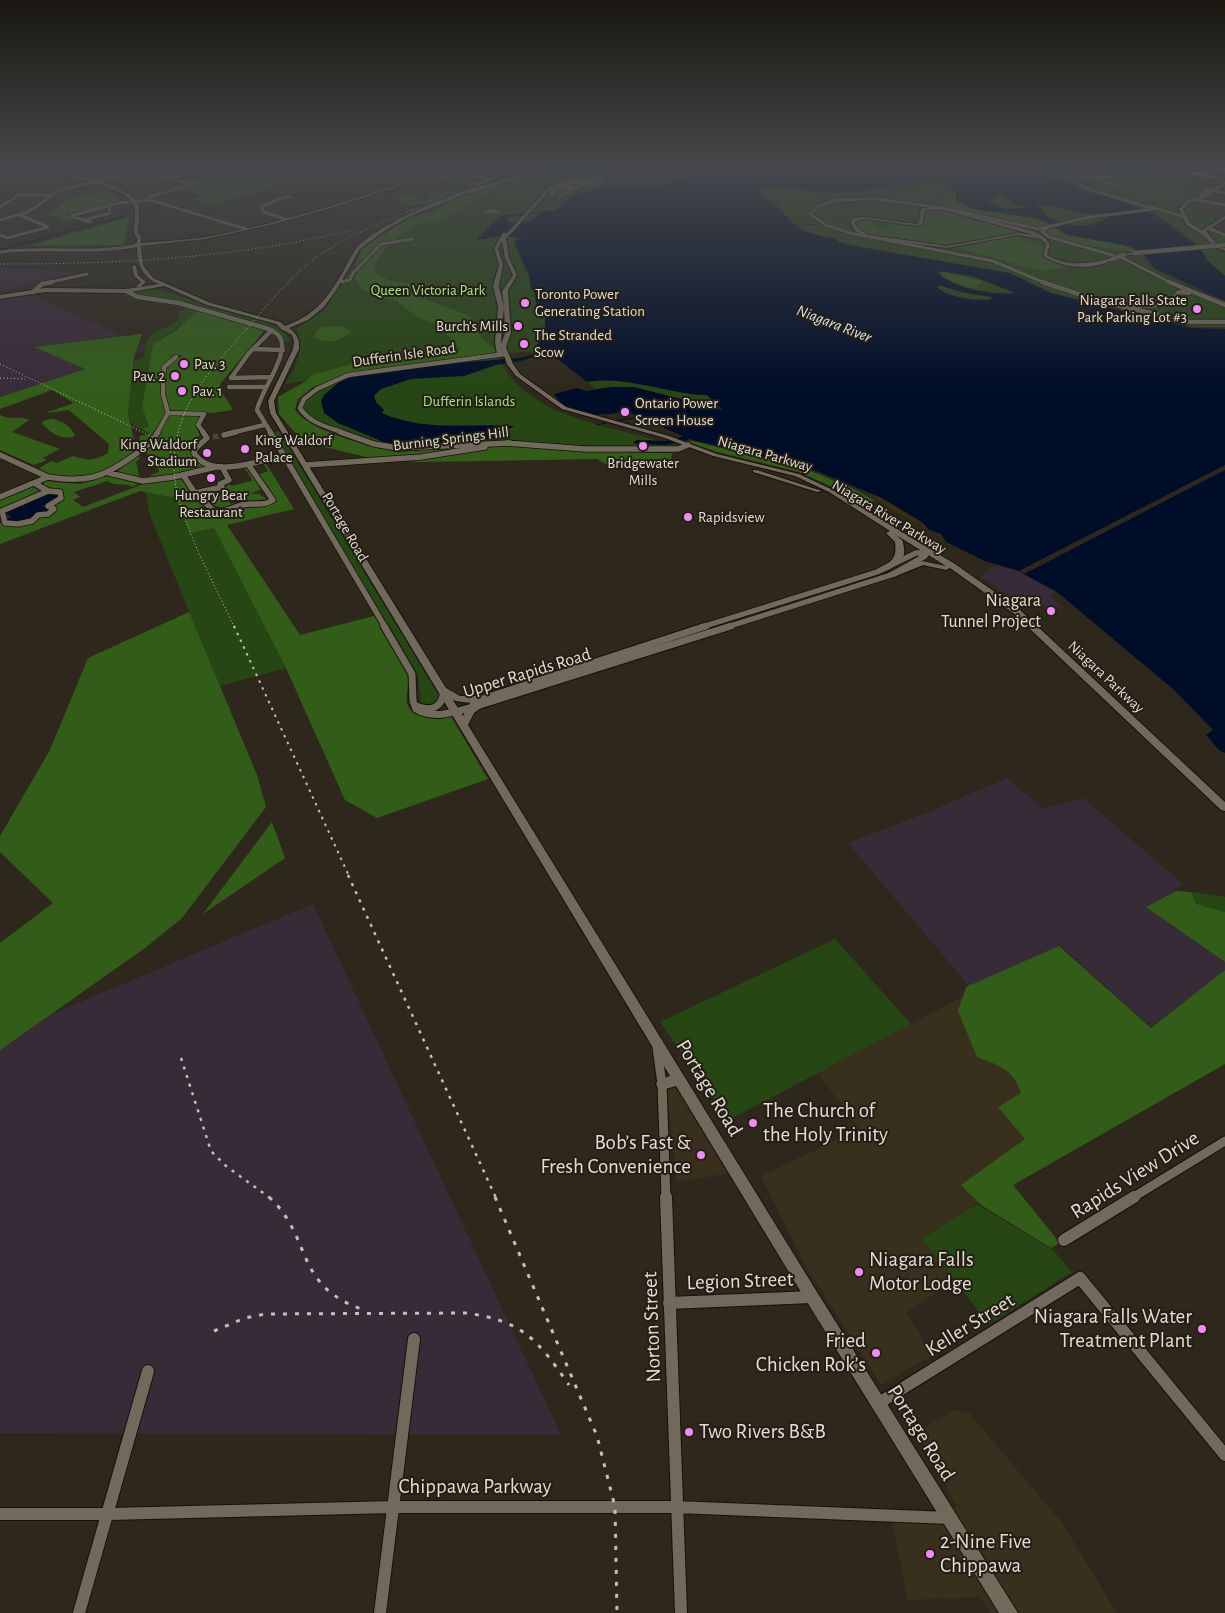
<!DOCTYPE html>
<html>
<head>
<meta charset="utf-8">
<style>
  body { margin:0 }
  canvas { display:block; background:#2e281c }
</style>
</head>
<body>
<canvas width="1225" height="1613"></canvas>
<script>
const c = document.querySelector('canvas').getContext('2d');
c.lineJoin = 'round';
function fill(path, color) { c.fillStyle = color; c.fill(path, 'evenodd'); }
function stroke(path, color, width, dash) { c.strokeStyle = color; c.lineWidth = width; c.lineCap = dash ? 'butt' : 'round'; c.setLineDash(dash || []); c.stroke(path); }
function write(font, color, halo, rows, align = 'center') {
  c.font = font + ' "Alegreya Sans",sans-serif'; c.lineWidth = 4; c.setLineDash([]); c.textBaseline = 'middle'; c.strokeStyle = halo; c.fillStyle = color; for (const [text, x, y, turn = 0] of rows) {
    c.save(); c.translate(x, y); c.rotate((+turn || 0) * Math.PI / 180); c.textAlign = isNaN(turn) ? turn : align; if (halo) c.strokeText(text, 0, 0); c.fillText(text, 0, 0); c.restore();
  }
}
fill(new Path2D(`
  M 0,166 L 25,166 L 37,170 L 0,178 Z
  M 292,166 L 548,166 L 522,172 L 506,171 L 489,178 L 444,167 L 396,182 L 341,168 L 277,186 L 243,175 Z
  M 1195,201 L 1225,207 L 1225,213 L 1218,218 L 1194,214 L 1187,207 Z
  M 220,222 L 237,228 L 212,234 L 194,229 Z
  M 974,991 L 1091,1135 L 997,1186 L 926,1244 L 955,1281 L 906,1313 L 933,1355 L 881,1385 L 802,1259 L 761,1176 L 859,1129 L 818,1073 Z
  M 672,1075 L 730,1173 L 677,1182 L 665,1076 Z
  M 956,1410 L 970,1414 L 1062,1523 L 1117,1613 L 990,1613 L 981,1597 L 908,1600 L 891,1516 L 936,1518 L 957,1506 L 916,1431 Z`), '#382f1d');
fill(new Path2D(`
  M 0,268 L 83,270 L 0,292 Z
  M 28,294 L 150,348 L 0,399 L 0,299 Z
  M 993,566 L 1016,570 L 1057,592 L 1049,596 L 1062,607 L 1022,604 L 991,584 L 992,583 L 980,577 Z
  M 1007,778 L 1043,809 L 1083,798 L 1184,885 L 1146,907 L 1225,962 L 1225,970 L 1151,1027 L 1060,945 L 976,994 L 848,843 L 929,812 Z
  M 313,904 L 561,1435 L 0,1433 L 0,1036 Z`), '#382b38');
fill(new Path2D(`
  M 570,166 L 721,167 L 681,173 L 682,177 L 664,183 L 651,183 L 665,177 L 672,177 L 670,175 L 687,168 C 672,171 658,179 644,185 C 637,188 628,186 621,186 C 594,186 575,191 557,210 L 540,212 L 542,213 L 527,224 L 510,223 L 504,217 L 478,239 L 501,235 L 520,239 L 515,242 C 518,259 529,272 531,290 L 534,290 L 538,317 L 545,317 C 546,330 545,338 535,347 L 537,351 L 497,354 C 527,426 626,424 687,451 L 565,449 L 491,443 L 401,451 C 371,448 323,432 299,413 C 293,393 325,383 338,376 L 285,384 C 297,364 305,351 296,329 L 325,310 L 365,247 L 407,218 L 438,210 L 444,204 L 476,191 Z
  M 1029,166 L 1155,166 L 1142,168 L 1167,174 L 1160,178 L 1163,182 L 1210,191 C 1202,198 1190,198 1180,205 L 1180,209 L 1183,211 L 1184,207 L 1186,212 L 1185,206 L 1195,201 L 1192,204 L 1201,206 L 1189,206 L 1194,213 L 1217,218 L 1207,228 L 1225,236 L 1225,276 L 1207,260 L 1201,249 L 1187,236 L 1156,215 L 1025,168 Z
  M 932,180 L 950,183 L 952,189 L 950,191 L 1006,215 L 1040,220 L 1066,235 L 1128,247 L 1142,255 L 1151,268 L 1198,292 L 1225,301 L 1225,327 L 1195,327 L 1025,287 L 999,278 L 990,270 L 838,242 L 835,238 C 823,236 807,234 797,227 C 780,213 785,206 760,198 L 766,196 L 757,191 L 774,187 L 792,188 L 818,194 L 897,189 L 932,184 Z
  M 1000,194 L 1018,206 L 1031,208 L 1005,209 L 989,202 Z
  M 1035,203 L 1078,213 L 1105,214 L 1108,216 C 1093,230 1065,228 1049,217 C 1043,213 1040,207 1035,203 Z
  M 941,271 L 975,277 L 1016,293 C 995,296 952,288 938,273 Z
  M 938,285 L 961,292 L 991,297 L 991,299 C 977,302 947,297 937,287 Z
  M 155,289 L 267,322 L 283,330 L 291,341 L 284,342 L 275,331 L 179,325 L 175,330 L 153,344 L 142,407 L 149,427 L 142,429 L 132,425 L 128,412 L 134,361 L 143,357 L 148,338 L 156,330 L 163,329 L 178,320 L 178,317 L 181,314 L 178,312 L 186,308 L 140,300 L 122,293 Z
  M 604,379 L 643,383 L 694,395 L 707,395 L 718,405 L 712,408 C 674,397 635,383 596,389 L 587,382 Z
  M 279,431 L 440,697 L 439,703 L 427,706 L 421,702 L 418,676 L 287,455 L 272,433 Z
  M 145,490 L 176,498 L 214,528 L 286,668 L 219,686 L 150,515 Z
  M 1191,892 L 1225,897 L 1225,912 L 1196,905 Z
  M 835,939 L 911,1024 L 729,1120 L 660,1022 Z
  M 977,1204 L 1053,1250 L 1072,1272 L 989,1324 L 922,1239 Z`), '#264613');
fill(new Path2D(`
  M 565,166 L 591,167 L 496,192 L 474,200 L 444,220 L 423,223 L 399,236 L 384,249 L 373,268 L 375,273 L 389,280 L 419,285 L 405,292 L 468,315 C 476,321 475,329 480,336 C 485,343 494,345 497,353 L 346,374 L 313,387 L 298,399 L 295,409 C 305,430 376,449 399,452 L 492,444 L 569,451 L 672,453 L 670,464 C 663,463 656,461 649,461 C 632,461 614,472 598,459 L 419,462 L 371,458 L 312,444 L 312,441 L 300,438 L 279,414 L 278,397 L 308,380 L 311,375 L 371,359 L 442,354 L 461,350 L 439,325 L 419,318 L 396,301 L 362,290 L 355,278 L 358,272 L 355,268 L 361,249 L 408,219 L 438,210 L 453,199 L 479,189 Z
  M 443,173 L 474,181 L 485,179 L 473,184 L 432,180 Z
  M 243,175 L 277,186 L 210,206 L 192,199 L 201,196 L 187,188 L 229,176 Z
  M 948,190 L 952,190 C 981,222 1022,205 1051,226 L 1043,228 L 1028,227 L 1012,220 L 950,208 L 946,205 L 942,194 Z
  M 101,191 L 109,192 L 122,202 L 121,204 L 65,214 L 74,219 L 67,221 L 49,214 L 70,199 Z
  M 452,191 L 458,192 C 443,198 407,215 396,199 C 403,194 409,193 418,196 L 413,201 L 428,200 L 428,195 Z
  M 927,209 L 942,209 L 1026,231 L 1018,235 L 1025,241 L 1045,247 L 1041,254 L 1056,263 L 1071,266 L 1042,271 L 962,249 L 869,235 L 856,227 L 854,223 L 855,220 L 877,221 L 875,227 L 886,229 L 889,227 L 889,222 L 919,226 L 923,225 L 925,211 Z
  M 129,217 L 123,245 L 29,246 Z
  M 1054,228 C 1079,245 1113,235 1138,252 C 1113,251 1067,242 1044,232 Z
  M 942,272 L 982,281 L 982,283 L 977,285 L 976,288 C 963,286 952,282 941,274 Z
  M 198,311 L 264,331 L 220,384 L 220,389 L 233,410 L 211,413 L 169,410 L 165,388 L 166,367 L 176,358 L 184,356 L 174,354 L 162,367 L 166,411 L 159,426 L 146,444 L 141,444 L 139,436 L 150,434 L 142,429 L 149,427 L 142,407 L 153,344 L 175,331 Z
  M 340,326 L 352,331 C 338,342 331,344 314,338 L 315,333 L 321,327 Z
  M 142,334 L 134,357 L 128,412 L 136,451 C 103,473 78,488 38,469 L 51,461 L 57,463 L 73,456 C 88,461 94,461 108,453 L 109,444 L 69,410 L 45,413 L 74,403 L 52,390 L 0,409 L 0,397 L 85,369 L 34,347 Z
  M 0,415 C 11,421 19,415 29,420 L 12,432 L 60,449 L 42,458 L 47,460 L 34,465 L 0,450 Z
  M 168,415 L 200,416 L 196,427 L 200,436 L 196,437 L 198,439 L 201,438 L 193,455 L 195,460 L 207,467 L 148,480 L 151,475 L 159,472 L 157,465 L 144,450 L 159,435 Z
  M 51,419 C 62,420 71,426 75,436 C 62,441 51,433 42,424 L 43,421 Z
  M 692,441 L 801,467 L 854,489 L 875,501 L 868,503 L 799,472 L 714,451 L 688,442 Z
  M 138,454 L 140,458 L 136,462 L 140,479 L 117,472 Z
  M 265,462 L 294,509 L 227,525 L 300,635 L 374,616 C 385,634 398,653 408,672 C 412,680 407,687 407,694 C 403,720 433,719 450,715 L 488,779 L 377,818 L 345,800 L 286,668 L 214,528 L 190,533 L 176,498 L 140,491 L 0,544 L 0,523 C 18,529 40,517 57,510 L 54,506 L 64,499 L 64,492 L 44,485 L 44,481 L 80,484 L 111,475 L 139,482 L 133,487 C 124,482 117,487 107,481 L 74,492 L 80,497 L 73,500 L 83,507 L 146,483 L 179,477 L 208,512 L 221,515 L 234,513 L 235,509 C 247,507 266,509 275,502 L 276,499 L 272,497 L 273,494 L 268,493 L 269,486 L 266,487 L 258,475 L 268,471 L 263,463 L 253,467 L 251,465 Z
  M 243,467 L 248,468 L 261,489 L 251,494 L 259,494 L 267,499 L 249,501 L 242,497 L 229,500 L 230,504 L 236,502 L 230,505 L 228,509 L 212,505 L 197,493 L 226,487 L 229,484 L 232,486 L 251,481 L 252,479 L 245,469 L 224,470 Z
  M 31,486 L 41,492 L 0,510 L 0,499 Z
  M 189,612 L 257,775 L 266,807 L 182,918 L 145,948 L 0,1050 L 0,943 L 53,903 L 0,852 L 0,836 L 50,750 L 88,658 Z
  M 272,822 L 285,858 L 203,914 Z
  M 1176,891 L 1191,892 L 1196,904 L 1225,912 L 1225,962 L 1146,907 Z
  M 1059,946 L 1151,1028 L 1225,970 L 1225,1064 L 1013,1185 L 1060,1243 L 1051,1248 L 981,1205 L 961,1185 L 1025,1139 L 998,1107 L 1021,1093 C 1014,1070 999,1065 977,1057 L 958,1011 L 966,987 Z`), '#325d19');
fill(new Path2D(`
  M 869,494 L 887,501 L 942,537 L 922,527 L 921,523 L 917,523 L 886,507 Z`), '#38300f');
fill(new Path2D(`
  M 740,166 L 1029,166 L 1026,168 L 1089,192 L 1116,198 L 1156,215 L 1201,249 L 1207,260 L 1225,276 L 1225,301 L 1154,268 L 1145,255 L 1129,246 L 1068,235 L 1043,220 L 1033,218 L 974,209 L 956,201 L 956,193 L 949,185 L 956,182 C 936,176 916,182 896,185 C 871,188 842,192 816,190 C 794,188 774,184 753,191 L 762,195 L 759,197 C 785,206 779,212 797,226 C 806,234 823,236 835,238 L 838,242 L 859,247 L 1010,273 L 1051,293 L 1146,317 L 1192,328 L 1225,329 L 1225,753 L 1219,750 L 1206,735 L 1213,730 L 1174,690 L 1057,592 L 1016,570 L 985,561 L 946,542 L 941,534 L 929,530 L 922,522 L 880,497 L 819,472 L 779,458 L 772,459 L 689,439 L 626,411 L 611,414 L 593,415 L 571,410 L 562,404 L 554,394 L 578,388 L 586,391 L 612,387 L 634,387 L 723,410 L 707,395 C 666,394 628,375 587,382 L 549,352 L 521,361 L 496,365 L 464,376 L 411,379 L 381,389 L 374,396 L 376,402 L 384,410 L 382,413 C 423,432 470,423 514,426 L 506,431 L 511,437 L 454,443 L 396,445 L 381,441 L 338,423 L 324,413 L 321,401 L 324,395 L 339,382 L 358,375 L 441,364 L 519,358 L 536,354 L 534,347 C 545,339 546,330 545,317 L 538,317 L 534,290 L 531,290 L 530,277 L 514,241 L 519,240 L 532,223 L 519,239 C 506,231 491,240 477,239 L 499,216 L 557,210 L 570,197 L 596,188 L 667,185 C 672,180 681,181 687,176 L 685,175 L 691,174 L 685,172 L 698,173 ZM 1000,194 L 1018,206 L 1029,208 L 1005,209 L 989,202 L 990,199 ZM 1035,204 L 1054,206 L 1078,213 L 1105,214 L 1108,216 C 1093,229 1067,228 1049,217 C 1043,214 1042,207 1035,204 ZM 542,212 C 530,222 525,224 510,223 L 504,218 ZM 941,271 L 975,277 L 1015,293 C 995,296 952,288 938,273 ZM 939,285 L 961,292 L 991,297 L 991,299 C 978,302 946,297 937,287 Z
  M 58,493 L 58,498 L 44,506 L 41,506 L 50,510 L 46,513 L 35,514 C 28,523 19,522 8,521 L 5,519 L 11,517 L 6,513 L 9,508 L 21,506 L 25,508 L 23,505 L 45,494 Z`), '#000d29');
fill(new Path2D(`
  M 1225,465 L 1225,470 L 1024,574 L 1019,571 Z`), '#2e281c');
stroke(new Path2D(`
  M 942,178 L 952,184
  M 146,210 L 160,206
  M 807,225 L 818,224
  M 796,226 L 802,226
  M 0,250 L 125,216
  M 614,421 L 640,417
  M 597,425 L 609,422`), '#000d29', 1);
fill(new Path2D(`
  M 685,436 L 688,436 L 688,440 L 666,445 L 637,444 L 633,442 L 637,440 L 666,441 Z`), '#000d29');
stroke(new Path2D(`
  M 213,437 L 224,435`), '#494338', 5.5, [5.5, 2.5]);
stroke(new Path2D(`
  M 619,173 L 621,172`), '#494338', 4.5, [4.5, 2.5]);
stroke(new Path2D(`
  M 1213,167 L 1225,169`), '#494338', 6, [6, 3]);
const streetFar5 = new Path2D(`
  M 127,166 L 193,185
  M 447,170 L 488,179
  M 1072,176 L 1104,178 L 1115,176 L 1083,171 L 1065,178 L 1091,190 L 1148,207
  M 171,178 L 197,170 L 185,166
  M 603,180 L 601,184 L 582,185 L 560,196 L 574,188 L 557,187 L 552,195 L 552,189 L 559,186 L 556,185 Z
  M 1101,181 L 1116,185
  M 477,184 L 522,166
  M 1206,189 L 1225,193
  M 1206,191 L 1208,191 L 1201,195 Z
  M 285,198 L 290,197 L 284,197 L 261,207 L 264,212 L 285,219
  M 1193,199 L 1225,205
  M 147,200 L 149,197 L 254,166
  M 0,207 L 19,195 L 52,195
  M 1151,207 L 1185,217
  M 492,210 L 498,212 L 485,212 Z
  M 0,220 L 28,212 L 58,191 L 140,170
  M 84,220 L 110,213 L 109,205
  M 90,222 L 71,216 L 118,203 L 150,200 L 246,229
  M 1047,228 L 1042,232 L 1049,237 L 1123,258 L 1171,283
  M 1210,229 L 1225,235
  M 0,235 L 7,238 L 48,227 L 20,215
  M 0,252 C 46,246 93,255 139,245
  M 339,282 L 350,280 L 353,273 L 381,244 L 413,239
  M 46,283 L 87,274
  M 1045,283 L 993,261 L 850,233 L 826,225 L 810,214 L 819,206 L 835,200 L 875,199 L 943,208 L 1039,229 L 1090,217 L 1155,209`);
const streetFar4 = new Path2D(`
  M 1042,282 L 1103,302 L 1190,322 L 1225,322
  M 1169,282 L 1225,305
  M 126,291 L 138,297 L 179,303 L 269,329 C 272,331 277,333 279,336 C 292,351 260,392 257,410 L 271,433
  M 33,292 L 42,284 L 52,282
  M 1131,305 C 1148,306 1168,308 1179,292 L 1189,293
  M 253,349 L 283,350
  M 271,377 L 231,378 L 249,353 L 272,330
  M 229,387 L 265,387
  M 168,413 L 204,414 L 198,425 L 204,433
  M 157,433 L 168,413 L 163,394 L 164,367 L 176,357
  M 231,433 L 264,425
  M 344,433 C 328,427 309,423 300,408 L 304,399 L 317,389 L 348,375 L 505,354`);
const streetFar3 = new Path2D(`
  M 203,432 L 207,438 L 195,449 L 194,453 C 207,475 241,466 262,461
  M 270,432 L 385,627
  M 340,432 L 374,444 L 398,448 L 510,443
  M 224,435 L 236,432
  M 506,443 L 585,449 L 678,449 L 688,445
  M 0,455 L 48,477 L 0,497
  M 306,465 L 421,457 L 485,447
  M 109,473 L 143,481 L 174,477 L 216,467
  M 183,475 L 195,493 L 215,512 C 228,512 230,508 242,505 C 253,502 263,507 273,500 L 248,464
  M 48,477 C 85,483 103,478 133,456 C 143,449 152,443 158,432
  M 34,483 L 48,491
  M 48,491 L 60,492 L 61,498 L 48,506 L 54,509 L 48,514 L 38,515 L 32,521 L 18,524 L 5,523 L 2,511 Z
  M 195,493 L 222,487 L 220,484 L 229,480 L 222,467
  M 702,627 L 877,572 L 916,553 L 923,553
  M 727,627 L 891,575 L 925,556 L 927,553 L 923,549`);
const streetFar2 = new Path2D(`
  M 384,626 L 412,674 L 413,701 L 416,709 C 435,721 460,710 480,705 L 731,626
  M 473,702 L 706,626
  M 416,706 C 431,712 442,708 444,691`);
const streetFar1 = new Path2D(`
  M 657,1048 L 662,1084 L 666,1198
  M 1132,1198 L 1225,1141`);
const street = new Path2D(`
  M 666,1197 L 681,1613
  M 1064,1240 L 1134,1197
  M 669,1303 L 812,1297
  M 879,1403 L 1080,1278 L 1225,1455
  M 0,1514 L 109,1514 L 394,1507 L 676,1507 L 949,1518
  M 79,1613 L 148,1371
  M 380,1613 L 414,1339`);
const secondary = new Path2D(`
  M 35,166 L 42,166 C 63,171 126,184 137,202 C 141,211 138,224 138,233 L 141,236 L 141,243 C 163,241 185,240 206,237 C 291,222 373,192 456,166 L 462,166 L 335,207 L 270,225 L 206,239 L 141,246 L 143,265 L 153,278 L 211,303 L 280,322 L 285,326 C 316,315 328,297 344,270 C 349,261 353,251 360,244 C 370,235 383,228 395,221 C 445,194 501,179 557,166 L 564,166 L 460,196 L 409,217 L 386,230 L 360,249 L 337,289 L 324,307 L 308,320 L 289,328 C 297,334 300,339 299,349 L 274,401 L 276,413 L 446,688 L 460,696 L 479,696 L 483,699 C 477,704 461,703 453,700 L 463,716 C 466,709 472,704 480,702 L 485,705 L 474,713 L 468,725 L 817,1292 L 1018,1613 L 999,1613 L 807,1302 L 676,1086 L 662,1090 L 658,1088 L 656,1084 L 658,1080 L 670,1076 L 270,413 L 268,401 L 293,349 L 294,342 L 292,335 L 281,329 L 276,324 L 207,305 L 164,286 L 126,293 L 45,292 L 0,299 L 0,295 L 45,288 L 126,289 L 139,287 L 136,286 L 141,282 L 134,276 L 132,266 L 134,265 L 136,266 L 138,275 L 146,282 L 140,287 L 159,284 C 142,277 137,265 137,246 L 132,245 L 137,243 L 137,237 L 134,234 C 134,225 137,211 133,203 C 122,184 56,175 35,166 Z
  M 675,166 L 689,166 L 572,181 L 552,188 L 506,239 L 509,258 L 517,275 L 508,291 L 511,333 L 506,347 L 513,364 L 520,374 L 566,407 L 669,436 L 717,454 L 799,474 L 833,490 L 955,564 L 1019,609 L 1225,802 L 1225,811 L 1221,810 L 1013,613 L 950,568 L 946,570 L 923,565 L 894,577 L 888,577 L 888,573 L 922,561 L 946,566 L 896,535 L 903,541 C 903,545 905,550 904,554 C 902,564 886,573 877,573 L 877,569 C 892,561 897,560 895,542 L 886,533 L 890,531 L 829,492 L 795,476 L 713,456 L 665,438 L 562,409 L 516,376 L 507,364 L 503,353 L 500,356 L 497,354 L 495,342 L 498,307 L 493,286 L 499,265 L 494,248 L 503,233 L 507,233 L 550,186 L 571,179 ZM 502,242 L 505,258 L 513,275 L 502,291 L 504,307 L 499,286 L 503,265 L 498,248 ZM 504,307 L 505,333 L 501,344 L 501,342 Z
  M 1225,181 L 1225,184 L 1209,196 L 1190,202 L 1183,209 L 1190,223 L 1202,230 L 1225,216 L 1225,219 L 1206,231 L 1216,243 L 1225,248 L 1225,251 L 1212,245 L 1203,235 L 1186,225 L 1179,209 L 1187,200 L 1206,194 Z
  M 921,208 L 943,208 L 1033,231 L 1044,237 L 1050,244 L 1047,255 C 1068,267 1090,264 1112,258 L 1114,259 C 1093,271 1064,269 1043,256 L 1046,244 L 1041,239 L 1018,235 L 947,248 L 866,237 L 855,231 L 850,222 L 854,218 L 863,217 L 917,224 L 919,222 ZM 925,210 L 943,210 L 1034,235 L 1018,233 L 947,246 L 869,235 L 859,229 L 854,222 L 863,219 L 918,226 L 923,223 Z
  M 1135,252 L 1137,254 L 1123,256 L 1121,255 Z
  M 753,470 L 757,470 L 822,491 L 817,492 L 753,472 Z`);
const highway = new Path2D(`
  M 1207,166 L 1225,168 L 1225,172 L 1208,167 Z
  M 1192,171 L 1214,175 L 1217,177 L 1214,179 L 1190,174 Z`);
stroke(streetFar5, '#161006', 4);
stroke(streetFar4, '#161006', 5.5);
stroke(streetFar3, '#161006', 7);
stroke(streetFar2, '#161006', 9);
stroke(streetFar1, '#161006', 11);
stroke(street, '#161006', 14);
stroke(secondary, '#161006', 2);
stroke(highway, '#161006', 2);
stroke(streetFar5, '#71695c', 3);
stroke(streetFar4, '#71695c', 4.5);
stroke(streetFar3, '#71695c', 5.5);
stroke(streetFar2, '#71695c', 7);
stroke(streetFar1, '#71695c', 9);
stroke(street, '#71695c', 12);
fill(secondary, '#71695c');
fill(highway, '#fa8776');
stroke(new Path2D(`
  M 592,166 L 596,167
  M 407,212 L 483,185
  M 0,264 C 121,264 239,258 357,229
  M 0,364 L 147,434 L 169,448 L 173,459
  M 0,378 L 25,379
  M 234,627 C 216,586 180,524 175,480 C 172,456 176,432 186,410 C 199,381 223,356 244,332 C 268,304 291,275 321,254 C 349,235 382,223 413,210`), '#c4c0b8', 1, [1, 2.5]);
stroke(new Path2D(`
  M 234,626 L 349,876`), '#c4c0b8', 2, [2.5, 5]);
stroke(new Path2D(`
  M 348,875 L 496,1198
  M 181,1058 L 211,1151 L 226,1166 L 270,1198`), '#c4c0b8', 2.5, [3, 6]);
stroke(new Path2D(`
  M 269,1197 C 314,1238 292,1287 367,1311
  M 495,1197 L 597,1436 L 615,1507 L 617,1613
  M 214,1331 L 245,1318 L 265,1314 L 466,1313 C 523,1321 537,1339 569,1385`), '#c4c0b8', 3, [4, 8]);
const secondaryBridge = new Path2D(`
  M 1135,253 L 1225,245
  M 1112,259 L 1123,255`);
stroke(secondaryBridge, '#161006', 5, []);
stroke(secondaryBridge, '#71695c', 4.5);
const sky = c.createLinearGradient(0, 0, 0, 392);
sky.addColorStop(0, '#19160f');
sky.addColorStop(0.42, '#46484b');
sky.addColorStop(1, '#46484b00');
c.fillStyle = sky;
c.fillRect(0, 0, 1225, 392);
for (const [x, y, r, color] of [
  [525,303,5,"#ef8bf7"],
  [1197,309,5,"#ef8bf7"],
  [518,326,5,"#ef8bf7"],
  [524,344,5,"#ef8bf7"],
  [184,364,5,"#ef8bf7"],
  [175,376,5,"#ef8bf7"],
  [182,391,5,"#ef8bf7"],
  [625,412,5,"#ef8bf7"],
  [643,446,5,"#ef8bf7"],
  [245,449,5,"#ef8bf7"],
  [207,453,5,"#ef8bf7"],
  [211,478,5,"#ef8bf7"],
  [688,517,5,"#ef8bf7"],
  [1051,611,5,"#ef8bf7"],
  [753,1123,5,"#ef8bf7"],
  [701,1155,5,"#ef8bf7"],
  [859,1272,5,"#ef8bf7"],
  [1202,1329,5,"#ef8bf7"],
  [876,1353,5,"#ef8bf7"],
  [689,1432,5,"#ef8bf7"],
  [930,1554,5,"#ef8bf7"]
]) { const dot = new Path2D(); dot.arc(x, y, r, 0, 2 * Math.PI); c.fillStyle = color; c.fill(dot); stroke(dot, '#241e13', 2); }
write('15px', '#a5e387', '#241e13', [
  ["Queen Victoria Park",428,290],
  ["Dufferin Islands",469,401]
]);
write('15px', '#e1ddd5', '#241e13', [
  ["Toronto Power",535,294],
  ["Generating Station",535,311],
  ["Niagara Falls State",1187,300,"right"],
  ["Park Parking Lot #3",1187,317,"right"],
  ["Burch’s Mills",508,326,"right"],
  ["The Stranded",534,335],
  ["Scow",534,352],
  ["Pav. 3",194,364],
  ["Pav. 2",165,376,"right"],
  ["Pav. 1",192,391],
  ["Ontario Power",635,403],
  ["Screen House",635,420],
  ["King Waldorf",255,440],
  ["Palace",255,457],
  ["King Waldorf",197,444,"right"],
  ["Stadium",197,461,"right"],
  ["Bridgewater",643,463,"center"],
  ["Mills",643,480,"center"],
  ["Hungry Bear",211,495,"center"],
  ["Restaurant",211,512,"center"],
  ["Rapidsview",698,517]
], 'left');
write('15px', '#e1ddd5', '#241e13', [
  ["Dufferin Isle Road",404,355,-8],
  ["Burning Springs Hill",451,439,-7],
  ["Niagara Parkway",765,454,16],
  ["Niagara River Parkway",889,517,31],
  ["Portage Road",345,527,60],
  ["Niagara Parkway",1106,677,43]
]);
write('italic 16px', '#d5e3f4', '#241e13', [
  ["Niagara River",834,324,21]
]);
write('18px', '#e1ddd5', '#241e13', [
  ["Niagara",1041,601],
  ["Tunnel Project",1041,622]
], 'right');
write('18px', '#e1ddd5', '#241e13', [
  ["Upper Rapids Road",527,673,-17]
]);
write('21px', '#e1ddd5', '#241e13', [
  ["Portage Road",709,1088,59],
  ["Rapids View Drive",1135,1175,-32],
  ["Legion Street",740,1281,-2],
  ["Keller Street",970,1325,-32],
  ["Norton Street",652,1327,-92],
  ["Portage Road",921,1433,58],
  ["Chippawa Parkway",475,1487]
]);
write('21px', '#e1ddd5', '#241e13', [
  ["The Church of",763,1111],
  ["the Holy Trinity",763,1135],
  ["Bob’s Fast &",691,1143,"right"],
  ["Fresh Convenience",691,1167,"right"],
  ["Niagara Falls",869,1260],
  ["Motor Lodge",869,1284],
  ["Niagara Falls Water",1192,1317,"right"],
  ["Treatment Plant",1192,1341,"right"],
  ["Fried",866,1341,"right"],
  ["Chicken Rok’s",866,1365,"right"],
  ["Two Rivers B&B",699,1432],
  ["2-Nine Five",940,1542],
  ["Chippawa",940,1566]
], 'left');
</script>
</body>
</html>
